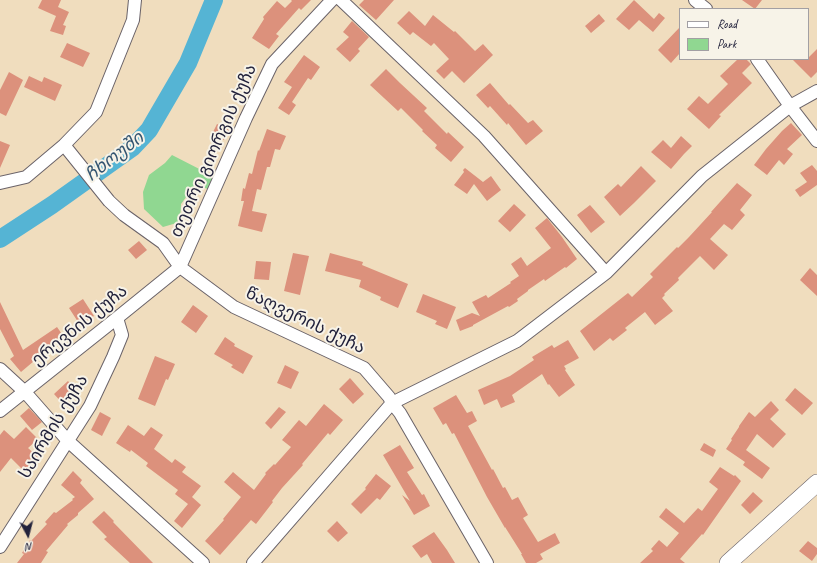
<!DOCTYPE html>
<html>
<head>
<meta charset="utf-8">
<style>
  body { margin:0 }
  #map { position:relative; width:817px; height:563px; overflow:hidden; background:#f0ddbe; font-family:Caveat,sans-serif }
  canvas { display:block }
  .legend { position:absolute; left:679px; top:8px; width:130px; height:52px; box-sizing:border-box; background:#f7f3e8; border:1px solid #a29fa3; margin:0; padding:5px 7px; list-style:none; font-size:12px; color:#22223b }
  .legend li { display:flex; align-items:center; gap:8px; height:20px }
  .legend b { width:20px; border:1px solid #a29fa3 }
  .north { position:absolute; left:8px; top:515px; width:40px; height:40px; -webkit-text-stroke:3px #f7f3e8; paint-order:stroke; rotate:173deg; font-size:11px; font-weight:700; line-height:16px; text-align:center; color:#22223b }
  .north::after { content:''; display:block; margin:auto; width:14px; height:18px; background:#22223b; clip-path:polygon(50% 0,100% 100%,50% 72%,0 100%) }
</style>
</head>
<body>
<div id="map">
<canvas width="817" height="563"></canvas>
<ul class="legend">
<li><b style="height:5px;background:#fff"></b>Road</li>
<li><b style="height:11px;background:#90d791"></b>Park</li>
</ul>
<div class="north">N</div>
</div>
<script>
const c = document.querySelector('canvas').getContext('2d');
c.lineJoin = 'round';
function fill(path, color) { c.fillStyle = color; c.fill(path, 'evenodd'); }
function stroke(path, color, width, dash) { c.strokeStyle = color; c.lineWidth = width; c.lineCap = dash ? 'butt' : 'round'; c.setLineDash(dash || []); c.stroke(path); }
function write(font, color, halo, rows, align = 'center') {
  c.font = font + ' Caveat,"Noto Sans Georgian",sans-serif'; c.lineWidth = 4; c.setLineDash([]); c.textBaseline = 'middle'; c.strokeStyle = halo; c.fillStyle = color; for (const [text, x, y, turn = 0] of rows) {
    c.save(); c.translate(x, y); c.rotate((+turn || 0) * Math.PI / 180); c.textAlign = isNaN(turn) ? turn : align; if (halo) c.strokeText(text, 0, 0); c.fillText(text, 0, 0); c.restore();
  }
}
fill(new Path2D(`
  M 172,155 L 213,176 L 208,189 L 195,185 L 181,204 L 180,222 L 163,227 L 144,209 L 143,192 L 149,175 L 165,163 Z`), '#90d791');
stroke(new Path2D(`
  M 0,239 L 52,205 L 132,148 L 149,130 L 188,63 L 214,0`), '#55b4d4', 18);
fill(new Path2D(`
  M 42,0 L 61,0 L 58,7 L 69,12 L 63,25 L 66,26 L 63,35 L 50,31 L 56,16 L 38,8 Z
  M 291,0 L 311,0 L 301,10 L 299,8 L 276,34 L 279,36 L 269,49 L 252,38 L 264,19 L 263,17 L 277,1 L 285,8 L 292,1 Z
  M 364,0 L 394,0 L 376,20 L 359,5 Z
  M 634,0 L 654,19 L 659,13 L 665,18 L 653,32 L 639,20 L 629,30 L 616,19 Z
  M 742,0 L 762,0 L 755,9 Z
  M 409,11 L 425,26 L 433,15 L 454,32 L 455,31 L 475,51 L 483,44 L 493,55 L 464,83 L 452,71 L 444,79 L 436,71 L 449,59 L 434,43 L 431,46 L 413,32 L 410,35 L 397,23 Z
  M 599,14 L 605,21 L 591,33 L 585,26 Z
  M 352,21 L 369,37 L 358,49 L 360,51 L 350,62 L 336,49 L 349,37 L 343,32 Z
  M 680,27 L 680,53 L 671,63 L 658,50 Z
  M 67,43 L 90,53 L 83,67 L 60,57 Z
  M 817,49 L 817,72 L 811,78 L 792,59 L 808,59 L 808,58 Z
  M 304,55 L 320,67 L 311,80 L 308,78 L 292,102 L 296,105 L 289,115 L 278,108 L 292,87 L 284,82 Z
  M 738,59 L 746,59 L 751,64 L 742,73 L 752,83 L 719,115 L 721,116 L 709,129 L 687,109 L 699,96 L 708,104 L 728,84 L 720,76 Z
  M 386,69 L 400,83 L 427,108 L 424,111 L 447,134 L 448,132 L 464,147 L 451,162 L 435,148 L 437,145 L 422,131 L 423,130 L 401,108 L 398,111 L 370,85 Z
  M 9,72 L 23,80 L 6,116 L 0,113 L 0,90 Z
  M 29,76 L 42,82 L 44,77 L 62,85 L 55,101 L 24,87 Z
  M 490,83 L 509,105 L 510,104 L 528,123 L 533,120 L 543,131 L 526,145 L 508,123 L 507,125 L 490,106 L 488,108 L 476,95 Z
  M 791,123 L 802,135 L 787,149 L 793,154 L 784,165 L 779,160 L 767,175 L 754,165 L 766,149 L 782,131 Z
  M 217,124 L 229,130 L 224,140 L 212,134 Z
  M 267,129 L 286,136 L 280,150 L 275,149 L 270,167 L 267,167 L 261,190 L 257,189 L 252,211 L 267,214 L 262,232 L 238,226 L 244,201 L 241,201 L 243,188 L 245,189 L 249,173 L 252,174 L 258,150 L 259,151 Z
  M 681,136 L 692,146 L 684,154 L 671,169 L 651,152 L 663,140 L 671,148 Z
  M 0,141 L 10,145 L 0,168 Z
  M 812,165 L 817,171 L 817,185 L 800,197 L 795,190 L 807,182 L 800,173 Z
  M 641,166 L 656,181 L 634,203 L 620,216 L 604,197 L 618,184 L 621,187 Z
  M 465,168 L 483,182 L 491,176 L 501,190 L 487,201 L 474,184 L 467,194 L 454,185 L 464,172 L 463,170 Z
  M 737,183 L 752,195 L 740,210 L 745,215 L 732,230 L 724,224 L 710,239 L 728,255 L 714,270 L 700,256 L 678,278 L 679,280 L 664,294 L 665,295 L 662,298 L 673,311 L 655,325 L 645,312 L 625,328 L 627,330 L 613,341 L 610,338 L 594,351 L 580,331 L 628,293 L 632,297 L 653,277 L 650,274 L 677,247 L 678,248 L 689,237 L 712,212 L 711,212 Z
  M 514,204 L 526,215 L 510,232 L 498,221 Z
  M 590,205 L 605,222 L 591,233 L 577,215 Z
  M 547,218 L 562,237 L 577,259 L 566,268 L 565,267 L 545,281 L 544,279 L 528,290 L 528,291 L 517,299 L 518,301 L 509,307 L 508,306 L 473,325 L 473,326 L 460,331 L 456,320 L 472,313 L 480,316 L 472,302 L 486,295 L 488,298 L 511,283 L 510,282 L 519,276 L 511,264 L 521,257 L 527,266 L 551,248 L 535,228 Z
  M 139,241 L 147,250 L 136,259 L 128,250 Z
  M 293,253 L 309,256 L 300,295 L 284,291 Z
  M 330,253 L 363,262 L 362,265 L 408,284 L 398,308 L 380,300 L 381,297 L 359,287 L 361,280 L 325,271 Z
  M 256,261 L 271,262 L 269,280 L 254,279 Z
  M 810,268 L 817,275 L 817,296 L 800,280 Z
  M 423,294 L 456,307 L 447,329 L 435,324 L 437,321 L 416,312 Z
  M 83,299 L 94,316 L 80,325 L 69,308 Z
  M 0,302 L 23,350 L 57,327 L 64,337 L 31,359 L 34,361 L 21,372 L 10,359 L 14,356 L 0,329 Z
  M 193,305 L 208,316 L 196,333 L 181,322 Z
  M 225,337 L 235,344 L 234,346 L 253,356 L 243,374 L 231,367 L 233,365 L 214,354 Z
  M 568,340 L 579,358 L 564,366 L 566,369 L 565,370 L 575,385 L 559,397 L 549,384 L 548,385 L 542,374 L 512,395 L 515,402 L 501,408 L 497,399 L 484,405 L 478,390 L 510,376 L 534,360 L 532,357 L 552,345 L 554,348 Z
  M 155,356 L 175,364 L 168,380 L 166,379 L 155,406 L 138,399 Z
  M 285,365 L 299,372 L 291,389 L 277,383 Z
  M 350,378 L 364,394 L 353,404 L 339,389 Z
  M 68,381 L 76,391 L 63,404 L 54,394 Z
  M 795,388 L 813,403 L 802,415 L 785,400 Z
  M 456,395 L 467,413 L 472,411 L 477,421 L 468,426 L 492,470 L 493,469 L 503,488 L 505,487 L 512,500 L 518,497 L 528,515 L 523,518 L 538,542 L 555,533 L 560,543 L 540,554 L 543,559 L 536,563 L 526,563 L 521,554 L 522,554 L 505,527 L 505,528 L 487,497 L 454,433 L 452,434 L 446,423 L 443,425 L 433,408 Z
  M 771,401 L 779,410 L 770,419 L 786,434 L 773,448 L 757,434 L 746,450 L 770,468 L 762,479 L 743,465 L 745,462 L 726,449 L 732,440 L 731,439 L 739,427 L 739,426 L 749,412 L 755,417 Z
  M 324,404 L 343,420 L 330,435 L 328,433 L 302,464 L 303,465 L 282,488 L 272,501 L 273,502 L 256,524 L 251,520 L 220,555 L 205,541 L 224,520 L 223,519 L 241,497 L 224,482 L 233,472 L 254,490 L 266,474 L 265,473 L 274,464 L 275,465 L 291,447 L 282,440 L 299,420 L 306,426 Z
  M 279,407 L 286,412 L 271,429 L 265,423 Z
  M 29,408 L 42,422 L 32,430 L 20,416 Z
  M 100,412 L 111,418 L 102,436 L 91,430 Z
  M 128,425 L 144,436 L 151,427 L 163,435 L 154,449 L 172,463 L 175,459 L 186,467 L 182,472 L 201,486 L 192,497 L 201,505 L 182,528 L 174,521 L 188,504 L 175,494 L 178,490 L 146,466 L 148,463 L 131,450 L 130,452 L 116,443 Z
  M 26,427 L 38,439 L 28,448 L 38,457 L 25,472 L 11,458 L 0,472 L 0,435 L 4,430 L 14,439 Z
  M 704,443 L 716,450 L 713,457 L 700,450 Z
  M 400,445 L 414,468 L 407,472 L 422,495 L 424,494 L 430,506 L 414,515 L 402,495 L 410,501 L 383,455 Z
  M 720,467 L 734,476 L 735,475 L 741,481 L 703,535 L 702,534 L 680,559 L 685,563 L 640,563 L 653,551 L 651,549 L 659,540 L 667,547 L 679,533 L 659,517 L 666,508 L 684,523 L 698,508 L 702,511 L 718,489 L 709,482 Z
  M 73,471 L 82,480 L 80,483 L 94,499 L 78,513 L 78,515 L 67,524 L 68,525 L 46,551 L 48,552 L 41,563 L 17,563 L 24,554 L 22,553 L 30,540 L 31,541 L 47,524 L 45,522 L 54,512 L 56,513 L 73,500 L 72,499 L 75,497 L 61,485 Z
  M 376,474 L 391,486 L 380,500 L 377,498 L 361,514 L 351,504 L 366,489 L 365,488 Z
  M 753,492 L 763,501 L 750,514 L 741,505 Z
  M 104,511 L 114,521 L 113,522 L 153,563 L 130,563 L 104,539 L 107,537 L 92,522 Z
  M 337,521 L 348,533 L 338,542 L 327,531 Z
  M 434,532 L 447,550 L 455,563 L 432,563 L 427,554 L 421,558 L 412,546 Z
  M 808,541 L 817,548 L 817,554 L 812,561 L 799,551 Z`), '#dc917c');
const street = new Path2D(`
  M 341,0 L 484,136 L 606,273
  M 695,0 L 706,9
  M 757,59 L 790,106 L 817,141
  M 64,145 L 109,201 L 124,215 L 163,243 L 180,267 L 234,307 L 364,368 L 389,397 L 392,403 L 400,413 L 487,563
  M 0,183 L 26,177 L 64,145 L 96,112 L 133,20 L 135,0
  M 0,369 L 25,392 L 68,441 L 203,563
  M 0,411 L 117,318 L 180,267 L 246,118 L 272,64 L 332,0
  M 0,547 L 90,406 L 113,357 L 122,335 L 117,318
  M 253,563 L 392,403 L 517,341 L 606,273 L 702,176 L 790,106 L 817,91`);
const secondary = new Path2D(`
  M 728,563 L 817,483`);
stroke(street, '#6a6369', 14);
stroke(secondary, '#6a6369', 18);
stroke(street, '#fff', 12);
stroke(secondary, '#fff', 17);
write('17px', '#22223b', '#f7f3e8', [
  ["თეთრი გიორგის ქუჩა",214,151,-66],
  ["წაღვერის ქუჩა",305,321,26],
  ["ერევნის ქუჩა",80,326,-39],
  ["საირმის ქუჩა",54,427,-59]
]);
write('italic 18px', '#345571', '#f7f3e8', [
  ["ჩხოუში",115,157,-38]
]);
</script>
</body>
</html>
